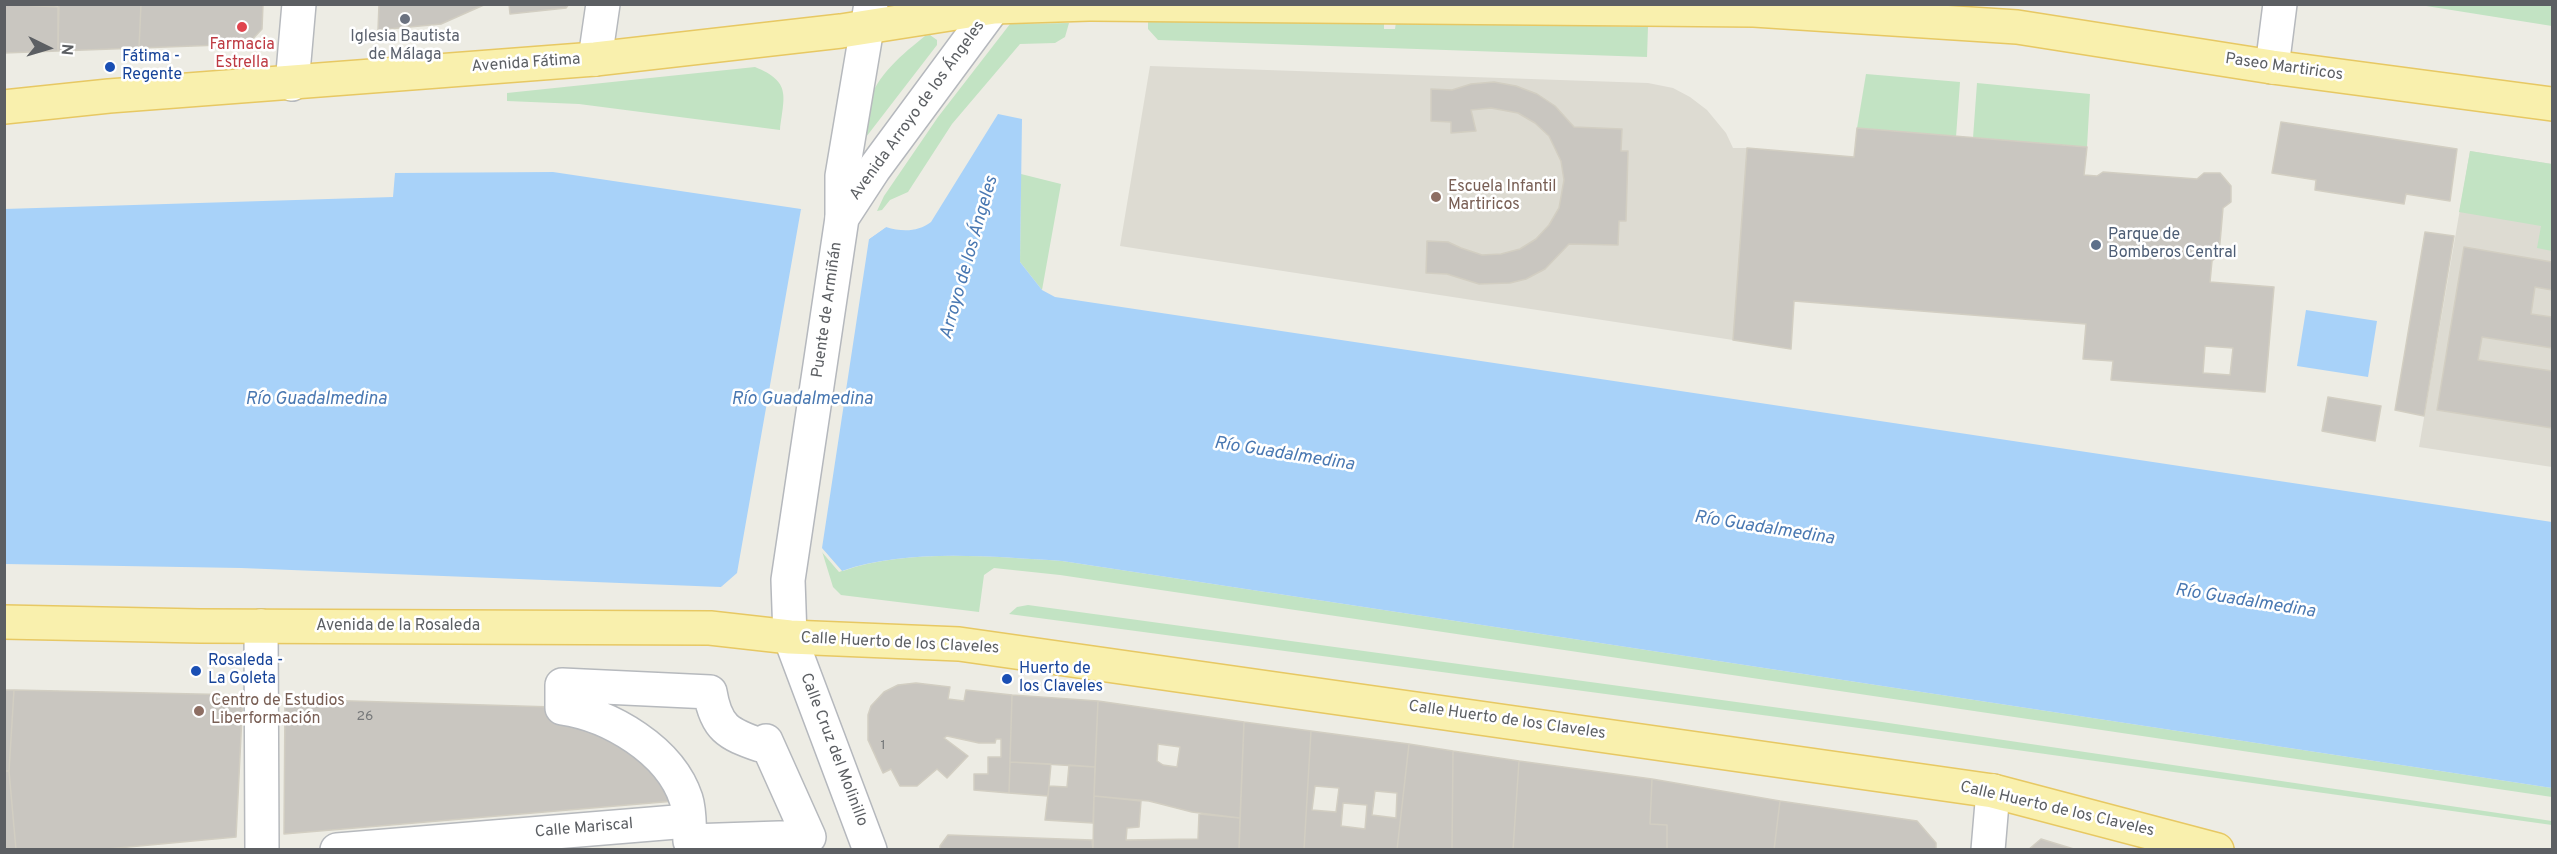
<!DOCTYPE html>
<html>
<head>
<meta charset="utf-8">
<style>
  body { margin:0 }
  #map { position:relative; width:2557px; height:854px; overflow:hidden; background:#edece4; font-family:Overpass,sans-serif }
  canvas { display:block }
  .frame { position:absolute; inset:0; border:6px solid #5c5f63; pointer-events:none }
  .north { position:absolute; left:18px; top:18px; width:60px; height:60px; -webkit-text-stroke:4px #fff; paint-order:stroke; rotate:95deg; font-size:16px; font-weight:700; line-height:24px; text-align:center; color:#5c5f63 }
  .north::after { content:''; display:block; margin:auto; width:21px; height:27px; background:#5c5f63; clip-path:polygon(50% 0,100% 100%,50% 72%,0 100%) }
</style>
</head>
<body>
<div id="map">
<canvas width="2557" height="854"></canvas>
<div class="frame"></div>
<div class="north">N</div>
</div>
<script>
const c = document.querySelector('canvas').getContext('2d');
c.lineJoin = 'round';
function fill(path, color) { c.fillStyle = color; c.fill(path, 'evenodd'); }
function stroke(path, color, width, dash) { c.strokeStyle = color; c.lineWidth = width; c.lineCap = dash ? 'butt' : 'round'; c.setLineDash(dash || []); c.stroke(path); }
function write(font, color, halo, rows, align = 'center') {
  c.font = font + ' Overpass,sans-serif'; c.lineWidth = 5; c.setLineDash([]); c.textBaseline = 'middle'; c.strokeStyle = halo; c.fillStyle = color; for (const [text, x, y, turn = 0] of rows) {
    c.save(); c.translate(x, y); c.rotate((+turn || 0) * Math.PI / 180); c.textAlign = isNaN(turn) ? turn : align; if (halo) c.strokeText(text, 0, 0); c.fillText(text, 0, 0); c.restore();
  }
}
fill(new Path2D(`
  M 1150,66 L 1648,83 L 1673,88 L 1690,97 L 1707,110 L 1726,133 L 1733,148 L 1747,148 L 1733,340 L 1120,246 Z
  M 2470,151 L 2552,164 L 2552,467 L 2419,447 Z`), '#dddbd2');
fill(new Path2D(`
  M 2420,5 L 2552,5 L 2552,26 Z
  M 1148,20 L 1384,22 L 1384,29 L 1395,29 L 1396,22 L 1648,27 L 1647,57 L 1158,40 L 1148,29 Z
  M 1069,23 L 1065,37 L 1055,43 L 1020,44 L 952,124 L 908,192 L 890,200 L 882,210 L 877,211 L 884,196 L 938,117 L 1010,24 Z
  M 930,35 L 937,40 L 937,45 L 863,141 C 865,129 866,116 869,104 C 875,76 904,53 925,36 Z
  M 755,67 C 792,82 784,96 780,130 L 579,104 L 507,101 L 507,93 Z
  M 1866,74 L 1960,82 L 1956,137 L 1857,128 Z
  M 1977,83 L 2090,94 L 2087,147 L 1973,138 Z
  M 2470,151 L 2552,164 L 2552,251 L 2537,248 L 2541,226 L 2459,212 Z
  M 1021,174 L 1061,184 L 1042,290 L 1020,262 Z
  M 821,548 L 843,571 C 909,548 992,557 1062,561 L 2552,788 L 2552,797 L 1060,575 L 994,568 L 984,575 L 979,612 L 841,595 L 833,587 Z
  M 1028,605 L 1875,721 L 2552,821 L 2552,825 L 1874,730 L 1009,614 L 1017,607 Z`), '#c2e3c3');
fill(new Path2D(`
  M 998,114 L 1022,119 L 1020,262 L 1042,290 L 1055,297 L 2552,522 L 2552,788 L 1062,561 C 992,557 909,548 842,571 L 821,548 L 721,587 L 241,568 L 5,564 L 4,209 L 393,197 L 395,173 L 553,172 L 801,209 L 869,239 L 886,227 C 902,232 918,232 931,222 Z
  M 2306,310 L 2377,321 L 2368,377 L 2297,366 Z`), '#a8d2f9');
fill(new Path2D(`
  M 801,209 L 813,211 L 868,235 L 882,226 L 886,227 L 869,239 L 822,548 L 842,571 L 839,572 L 821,551 L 732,586 L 721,587 L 737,573 Z`), '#edece4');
const building = new Path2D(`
  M 4,4 L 58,7 L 58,51 L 4,53 Z
  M 59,4 L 141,4 L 139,48 L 58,51 Z
  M 141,4 L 263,4 L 262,29 L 248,44 L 139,48 Z
  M 379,4 L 486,4 L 441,24 L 378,30 Z
  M 509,4 L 569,4 L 566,8 L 510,14 Z
  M 1494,82 L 1516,86 L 1537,94 L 1555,106 L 1574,127 L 1622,129 L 1621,151 L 1628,151 L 1626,221 L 1619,221 L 1618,245 L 1569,244 L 1545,269 L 1526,279 L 1510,283 L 1479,284 L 1447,274 L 1426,273 L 1427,241 L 1448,242 L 1461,248 L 1482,255 L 1501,254 L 1520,249 L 1536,239 L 1549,225 L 1559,208 L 1564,180 L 1561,161 L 1549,136 L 1535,123 L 1518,113 L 1491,108 L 1471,110 L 1476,131 L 1451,133 L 1451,122 L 1431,121 L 1431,89 L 1452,90 L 1471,84 Z
  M 2281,122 L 2457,149 L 2450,201 L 2406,194 L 2404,204 L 2315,190 L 2316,180 L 2272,173 Z
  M 1857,128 L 2087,147 L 2084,175 L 2097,176 L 2103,172 L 2197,179 L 2204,173 L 2220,173 L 2231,186 L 2231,202 L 2223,208 L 2219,254 L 2212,261 L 2210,282 L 2274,287 L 2265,392 L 2111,380 L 2113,361 L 2083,359 L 2086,324 L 1794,301 L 1791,349 L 1733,340 L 1747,148 L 1854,157 ZM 2205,346 L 2233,348 L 2230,375 L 2203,373 Z
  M 2425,232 L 2454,236 L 2424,416 L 2395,410 Z
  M 2464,247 L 2552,262 L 2552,290 L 2535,287 L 2531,314 L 2552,317 L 2552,348 L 2482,337 L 2478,360 L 2552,371 L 2552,428 L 2437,410 Z
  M 2328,397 L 2381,406 L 2375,441 L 2322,431 Z
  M 916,683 L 950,687 L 948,699 L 964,701 L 966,690 L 1012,695 L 1009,793 L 974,790 L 974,774 L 988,774 L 988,757 L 1001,757 L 1001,739 L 996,739 L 995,743 L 979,743 L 947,736 L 944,738 L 968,756 L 947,778 L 937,769 L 917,786 L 900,786 L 891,769 L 883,773 L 868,740 L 868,715 L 871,706 L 884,692 L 898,685 Z
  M 4,690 L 14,690 L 9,771 L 4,771 Z
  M 14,690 L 243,695 L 236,837 L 96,850 L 16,850 L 9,771 Z
  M 1012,695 L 1098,701 L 1095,767 L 1010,762 Z
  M 285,699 L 553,707 L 670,771 L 687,800 L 284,834 Z
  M 1098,701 L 1244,722 L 1240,818 L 1192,812 L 1149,801 L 1094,796 ZM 1158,744 L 1180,747 L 1177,767 L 1163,765 L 1157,761 Z
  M 1244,722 L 1311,731 L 1304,850 L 1239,850 Z
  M 1311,731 L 1409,744 L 1397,850 L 1304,850 ZM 1315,786 L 1339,788 L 1336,812 L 1312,810 ZM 1375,791 L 1397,793 L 1396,818 L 1372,815 ZM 1343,803 L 1367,805 L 1365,829 L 1341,826 Z
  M 1409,744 L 1453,751 L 1452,850 L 1397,850 Z
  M 1453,751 L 1519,761 L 1513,850 L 1452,850 Z
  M 1519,761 L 1652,779 L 1650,824 L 1667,825 L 1667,850 L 1513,850 Z
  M 1010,762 L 1051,764 L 1048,796 L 1009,793 Z
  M 1069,765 L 1095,767 L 1093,823 L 1045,820 L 1049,786 L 1067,787 Z
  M 4,771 L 9,771 L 16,850 L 4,850 Z
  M 1652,779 L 1780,801 L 1774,850 L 1667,850 L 1667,825 L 1650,824 Z
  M 1094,796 L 1141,801 L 1139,827 L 1127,828 L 1126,840 L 1198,839 L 1199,814 L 1240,818 L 1239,850 L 1093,850 Z
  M 1780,801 L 1917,821 L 1936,843 L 1936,850 L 1774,850 Z
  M 948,835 L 1092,840 L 1093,850 L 940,850 L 940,846 Z
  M 2041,839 L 2077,850 L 2028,850 Z`);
fill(building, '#c9c6c0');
stroke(building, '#d2cec2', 1.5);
const pedestrian = new Path2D(`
  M 562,685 L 710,692 C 716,728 728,734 760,745 L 766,741 L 809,837 L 690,841 C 689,828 690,811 686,799 C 670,750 610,715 562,708 Z`);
const minor = new Path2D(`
  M 595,59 L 603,4
  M 2272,67 L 2280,4
  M 292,84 L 299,4
  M 261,626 L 262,850
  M 337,850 L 688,821
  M 1988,850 L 1993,791`);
const tertiary = new Path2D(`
  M 842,218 L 842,176 L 871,4`);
const secondary = new Path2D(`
  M 870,850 L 790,637 L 788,580 L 842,218 L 874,169 L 996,4`);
const primary = new Path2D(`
  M 1092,4 L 1754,10 L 2017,27 L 2272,67 L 2552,104
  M 4,107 L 109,96 L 595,59 L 841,31 L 994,7 L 1089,4
  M 4,622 L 200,626 L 710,628 L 790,637 L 959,644 L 1993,791 L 2217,850`);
stroke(pedestrian, '#b6b9bd', 36);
stroke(minor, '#b6b9bd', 36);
stroke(tertiary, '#b6b9bd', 36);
stroke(secondary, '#b5b8bd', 36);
stroke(primary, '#e7c863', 36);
stroke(pedestrian, '#fff', 33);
stroke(minor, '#fff', 33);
stroke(tertiary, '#fff', 33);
stroke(secondary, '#fff', 33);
stroke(primary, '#f9f0ad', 33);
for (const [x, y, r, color] of [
  [405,19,6,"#6b7280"],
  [242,27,6,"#e0444e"],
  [110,67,6,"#1a4fb4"],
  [1436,197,6,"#8d6e63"],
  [2096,245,6,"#5c6f8a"],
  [196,671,6,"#1a4fb4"],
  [1007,679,6,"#1a4fb4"],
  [199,711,6,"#8d6e63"]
]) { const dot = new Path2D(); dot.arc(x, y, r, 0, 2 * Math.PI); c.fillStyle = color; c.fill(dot); stroke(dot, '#fff', 2); }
write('14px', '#77797a', null, [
  ["26",365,717],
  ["1",883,746]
]);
write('16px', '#5b616d', '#fff', [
  ["Iglesia Bautista",405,38],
  ["de Málaga",405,56]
]);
write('16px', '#be3a42', '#fff', [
  ["Farmacia",242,46],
  ["Estrella",242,64]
]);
write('16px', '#164399', '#fff', [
  ["Fátima -",122,58],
  ["Regente",122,76],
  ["Rosaleda -",208,662],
  ["La Goleta",208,680],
  ["Huerto de",1019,670],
  ["los Claveles",1019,688]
], 'left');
write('16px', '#5c5f63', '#fff', [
  ["Avenida Fátima",526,64,-4],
  ["Paseo Martiricos",2284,68,8],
  ["Avenida Arroyo de los Ángeles",918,111,-54],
  ["Puente de Armiñán",828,310,-82],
  ["Avenida de la Rosaleda",398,627],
  ["Calle Huerto de los Claveles",900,644,3],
  ["Calle Huerto de los Claveles",1507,721,8],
  ["Calle Cruz del Molinillo",833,750,69],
  ["Calle Huerto de los Claveles",2057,810,13],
  ["Calle Mariscal",584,829,-5]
]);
write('16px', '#785e54', '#fff', [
  ["Escuela Infantil",1448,188],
  ["Martiricos",1448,206],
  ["Centro de Estudios",211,702],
  ["Liberformación",211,720]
], 'left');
write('16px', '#4e5e75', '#fff', [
  ["Parque de",2108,236],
  ["Bomberos Central",2108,254]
], 'left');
write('italic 18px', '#4978b2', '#fff', [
  ["Arroyo de los Ángeles",970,258,-74],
  ["Río Guadalmedina",316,400],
  ["Río Guadalmedina",802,400],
  ["Río Guadalmedina",1284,455,9],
  ["Río Guadalmedina",1764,529,9],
  ["Río Guadalmedina",2245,602,9]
]);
</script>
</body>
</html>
